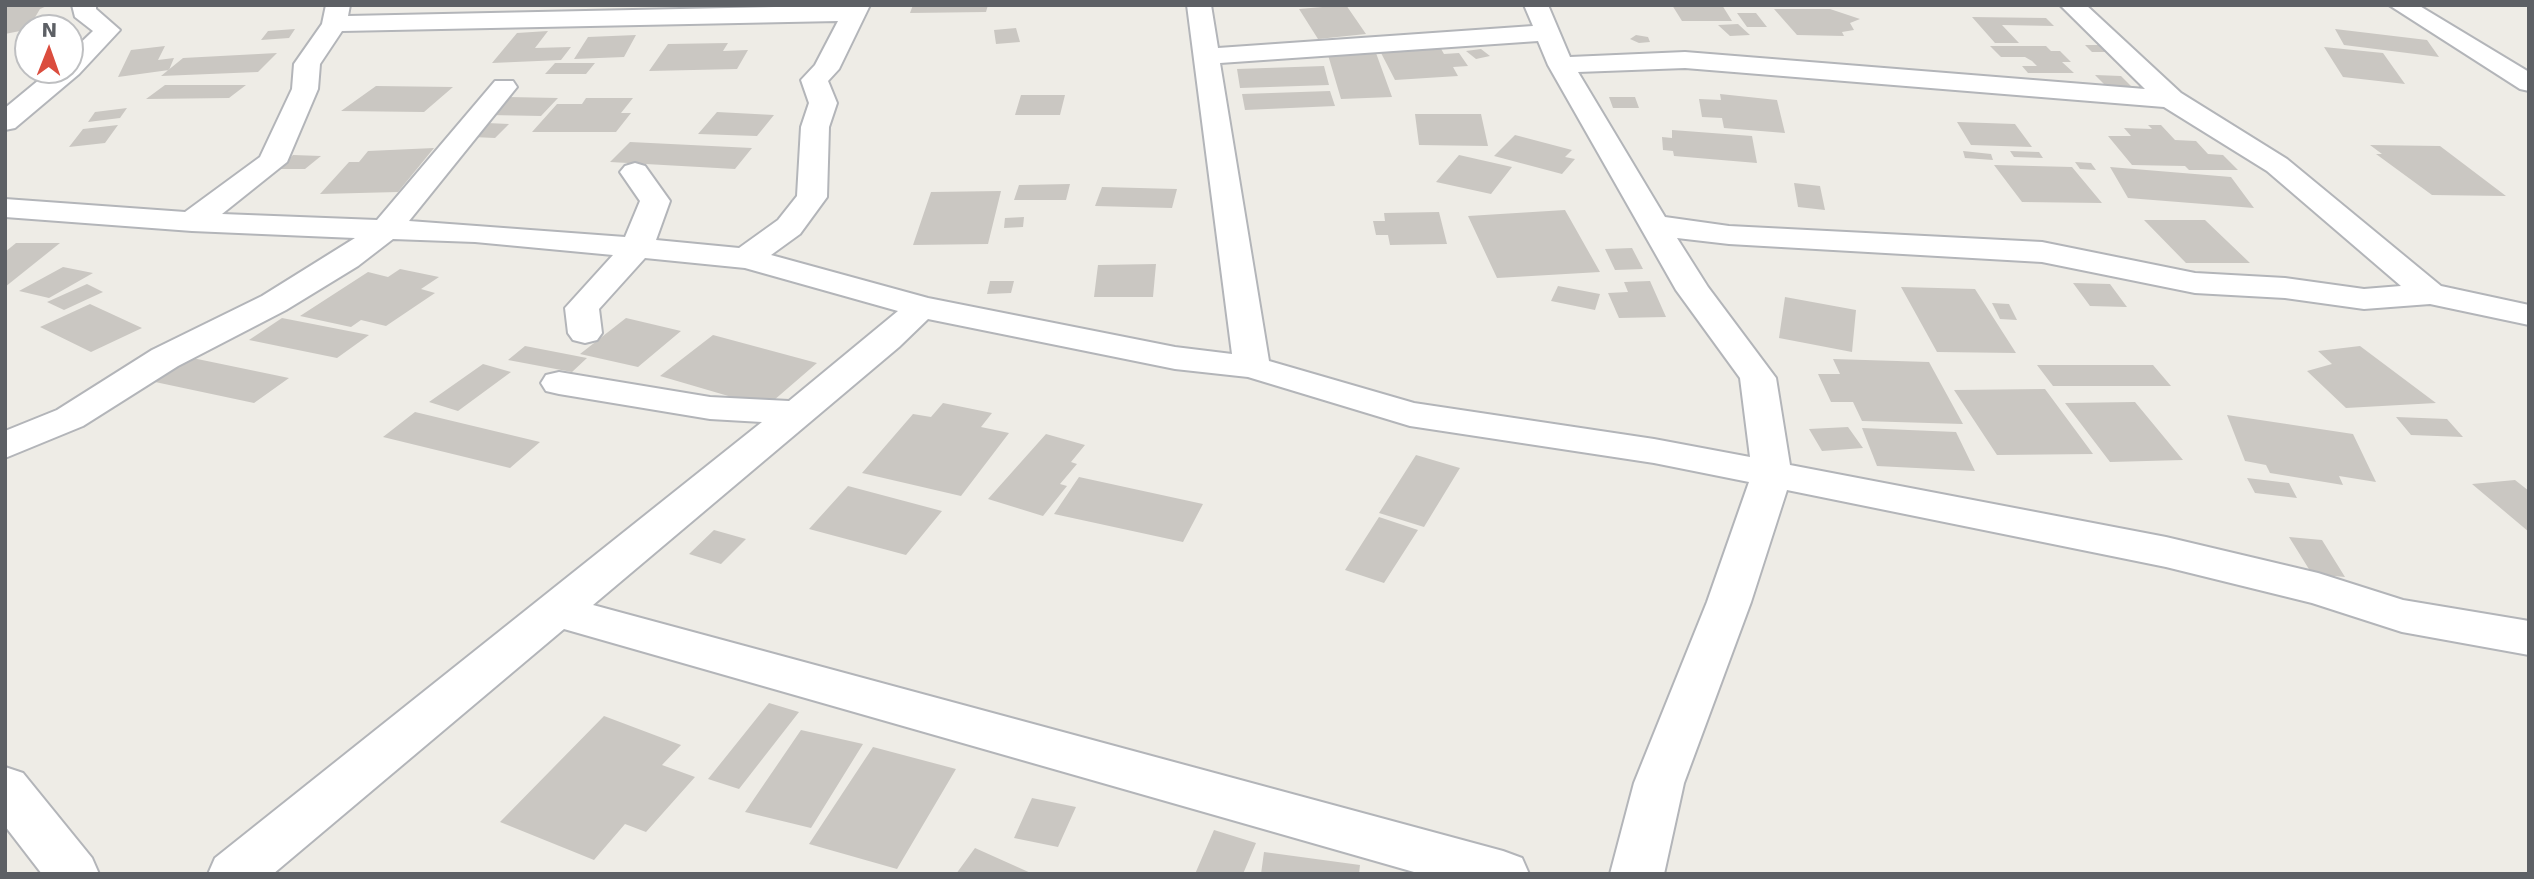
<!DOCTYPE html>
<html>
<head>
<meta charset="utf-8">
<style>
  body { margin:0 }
  #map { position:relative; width:2534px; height:879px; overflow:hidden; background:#eeece6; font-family:"DejaVu Sans",sans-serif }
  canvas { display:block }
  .frame { position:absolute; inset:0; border:7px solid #5d6065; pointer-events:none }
  .north { position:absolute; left:14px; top:14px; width:70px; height:70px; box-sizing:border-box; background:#fff; border:2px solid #bebfc1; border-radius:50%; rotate:1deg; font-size:19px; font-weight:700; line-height:28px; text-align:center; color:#5d6065 }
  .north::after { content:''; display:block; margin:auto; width:24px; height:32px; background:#db4d3e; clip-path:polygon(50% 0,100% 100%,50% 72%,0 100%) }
</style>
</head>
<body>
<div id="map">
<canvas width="2534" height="879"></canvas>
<div class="frame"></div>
<div class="north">N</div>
</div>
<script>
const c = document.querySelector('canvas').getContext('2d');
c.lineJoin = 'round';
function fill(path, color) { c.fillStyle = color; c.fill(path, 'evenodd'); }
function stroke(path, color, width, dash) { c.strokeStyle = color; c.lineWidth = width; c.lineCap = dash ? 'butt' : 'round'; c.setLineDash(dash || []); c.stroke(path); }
fill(new Path2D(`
  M 5,5 L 49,5 L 40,9 L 34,19 L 41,18 L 35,28 L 5,34 Z
  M 913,5 L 988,5 L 986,12 L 910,13 Z
  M 1346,5 L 1366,34 L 1318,39 L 1299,9 Z
  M 1672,5 L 1722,5 L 1732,21 L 1682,21 Z
  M 1774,9 L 1830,9 L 1860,19 L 1850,23 L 1854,30 L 1842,32 L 1844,36 L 1797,35 Z
  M 1737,13 L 1756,13 L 1767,27 L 1747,27 Z
  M 1972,17 L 2046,18 L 2054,26 L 2002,25 L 2019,43 L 1995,43 Z
  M 1738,24 L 1750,35 L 1730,36 L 1718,25 Z
  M 1016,28 L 1020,42 L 996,44 L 994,30 Z
  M 295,29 L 289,38 L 261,40 L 268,31 Z
  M 2335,29 L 2427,40 L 2439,57 L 2344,45 Z
  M 548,31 L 535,48 L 571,47 L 561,60 L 492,63 L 517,33 Z
  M 636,35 L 624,57 L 574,59 L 588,37 Z
  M 1636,35 L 1648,37 L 1650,42 L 1639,43 L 1630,39 Z
  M 728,43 L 723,51 L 748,50 L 737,69 L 649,71 L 668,44 Z
  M 2085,45 L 2102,45 L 2110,52 L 2092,52 Z
  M 165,46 L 158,60 L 174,58 L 169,70 L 118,77 L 131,50 Z
  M 1990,46 L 2046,46 L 2051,51 L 2060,51 L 2071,62 L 2062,62 L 2074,73 L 2028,73 L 2022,66 L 2037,66 L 2032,61 L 2025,57 L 2001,57 Z
  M 1440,47 L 1444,54 L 1459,53 L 1468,66 L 1453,67 L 1458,76 L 1395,80 L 1380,51 Z
  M 2324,47 L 2383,53 L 2405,84 L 2343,77 Z
  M 1481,49 L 1490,56 L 1476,59 L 1466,51 Z
  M 277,53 L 258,72 L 161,76 L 183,58 Z
  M 1376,53 L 1392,97 L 1341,99 L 1328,55 Z
  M 555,63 L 595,63 L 586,74 L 545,74 Z
  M 1324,66 L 1329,85 L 1240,88 L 1237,69 Z
  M 2095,75 L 2121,76 L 2132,87 L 2106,86 Z
  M 165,85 L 246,85 L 229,98 L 146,99 Z
  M 376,86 L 453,87 L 424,112 L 341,111 Z
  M 1330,91 L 1335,106 L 1245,110 L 1242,94 Z
  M 1720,94 L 1777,100 L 1785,133 L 1724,128 L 1722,118 L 1702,117 L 1699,99 L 1721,100 Z
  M 1021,95 L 1065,95 L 1060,115 L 1015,115 Z
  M 508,97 L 558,98 L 541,116 L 489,115 Z
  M 1609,97 L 1635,97 L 1639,108 L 1613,108 Z
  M 586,98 L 633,98 L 621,113 L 631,113 L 616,132 L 532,132 L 557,104 L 582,104 Z
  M 127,108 L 120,118 L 88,122 L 95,112 Z
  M 717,112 L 774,115 L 757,136 L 698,134 Z
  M 1415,114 L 1481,114 L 1488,146 L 1419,145 Z
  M 1957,122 L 2015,124 L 2032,147 L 1971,145 Z
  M 487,123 L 509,124 L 495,138 L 473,137 Z
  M 118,125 L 105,143 L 69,147 L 83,129 Z
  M 2148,125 L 2161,125 L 2175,140 L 2196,141 L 2208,154 L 2223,155 L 2238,170 L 2189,170 L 2185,166 L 2132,165 L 2108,136 L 2131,136 L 2124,128 L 2152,129 Z
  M 1672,130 L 1752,136 L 1757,163 L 1674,156 L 1673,151 L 1663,150 L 1662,137 L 1672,138 Z
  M 1515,135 L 1572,150 L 1565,157 L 1575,159 L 1562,174 L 1494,156 Z
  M 630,142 L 752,148 L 735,169 L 610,162 Z
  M 2370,145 L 2440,146 L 2506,196 L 2432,195 L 2376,154 L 2382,154 Z
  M 434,148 L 398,192 L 320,194 L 349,162 L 359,162 L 368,151 Z
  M 1963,151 L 1991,154 L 1993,160 L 1965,158 Z
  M 2010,151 L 2039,152 L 2043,158 L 2014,157 Z
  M 293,155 L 321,156 L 305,169 L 278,169 Z
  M 1459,155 L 1512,167 L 1491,194 L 1436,182 Z
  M 2075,162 L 2091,163 L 2096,170 L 2080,169 Z
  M 1994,165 L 2072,167 L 2102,203 L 2022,202 Z
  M 2110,167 L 2231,177 L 2254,208 L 2128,198 Z
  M 1794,183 L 1820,186 L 1825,210 L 1798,207 Z
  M 1070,184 L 1066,200 L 1014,200 L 1019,185 Z
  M 1102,187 L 1177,189 L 1172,208 L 1095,206 Z
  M 1001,191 L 988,244 L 913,245 L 931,192 Z
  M 1565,210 L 1600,272 L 1497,278 L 1468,216 Z
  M 1439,212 L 1447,244 L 1390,245 L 1388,235 L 1376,235 L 1373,221 L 1385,221 L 1384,213 Z
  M 1024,217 L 1023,227 L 1004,228 L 1005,218 Z
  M 2144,220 L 2205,220 L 2250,263 L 2186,263 Z
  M 16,243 L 60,243 L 5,287 L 5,252 Z
  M 1632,248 L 1643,269 L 1615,270 L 1605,249 Z
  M 1156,264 L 1153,297 L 1094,297 L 1098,265 Z
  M 63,267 L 93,273 L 49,298 L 19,291 Z
  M 400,269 L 439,277 L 421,289 L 435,293 L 386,326 L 361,320 L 351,327 L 300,316 L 368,272 L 388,277 Z
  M 990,281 L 1014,281 L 1011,293 L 987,294 Z
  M 1650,281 L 1666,317 L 1619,318 L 1608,293 L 1628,292 L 1624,282 Z
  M 2073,283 L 2110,284 L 2127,307 L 2090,306 Z
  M 87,284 L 103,292 L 64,310 L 47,302 Z
  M 1558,286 L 1600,294 L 1595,310 L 1551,301 Z
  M 1901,287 L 1975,289 L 2016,353 L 1937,352 Z
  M 1785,297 L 1856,310 L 1852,352 L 1779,338 Z
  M 1992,303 L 2009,304 L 2017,320 L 2000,319 Z
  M 90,304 L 142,328 L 91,352 L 40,327 Z
  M 282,318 L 369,335 L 337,358 L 249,340 Z
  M 626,318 L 681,331 L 638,367 L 580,354 Z
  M 713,335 L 817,363 L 766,407 L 660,376 Z
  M 525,346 L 587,358 L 572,372 L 508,360 Z
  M 2360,346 L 2436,403 L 2346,408 L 2307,371 L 2332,364 L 2318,351 Z
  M 178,355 L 289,378 L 254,403 L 141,379 Z
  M 1833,359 L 1929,362 L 1963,424 L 1862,421 L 1853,402 L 1831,402 L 1818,374 L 1840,374 Z
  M 483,364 L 511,372 L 458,411 L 429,402 Z
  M 2037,365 L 2153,365 L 2171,386 L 2053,386 Z
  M 2045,389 L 2093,454 L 1997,455 L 1954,390 Z
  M 2135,402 L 2183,460 L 2110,462 L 2065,403 Z
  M 943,403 L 992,413 L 981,427 L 1009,433 L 961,496 L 862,473 L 913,414 L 931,417 Z
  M 415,412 L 540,442 L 510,468 L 383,437 Z
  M 2227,415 L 2353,434 L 2376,482 L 2339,476 L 2343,485 L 2270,473 L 2266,465 L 2245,461 Z
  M 2396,417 L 2447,419 L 2463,437 L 2411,435 Z
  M 1848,427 L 1863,448 L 1822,451 L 1809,429 Z
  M 1862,428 L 1956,432 L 1975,471 L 1877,466 Z
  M 1046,434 L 1085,445 L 1071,462 L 1077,464 L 1060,484 L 1067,486 L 1043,516 L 988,499 Z
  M 1416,455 L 1460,468 L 1424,527 L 1379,513 Z
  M 1079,477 L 1203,504 L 1183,542 L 1054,514 Z
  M 2247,478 L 2289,483 L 2297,498 L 2255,493 Z
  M 2515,480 L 2529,491 L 2529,532 L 2472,484 Z
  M 848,486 L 942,511 L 906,555 L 809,529 Z
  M 1379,517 L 1418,530 L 1384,583 L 1345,570 Z
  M 714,530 L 746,539 L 721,564 L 689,554 Z
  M 2289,537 L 2322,540 L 2345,577 L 2312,574 Z
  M 769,703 L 799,712 L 739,789 L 708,779 Z
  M 604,716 L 681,745 L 662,765 L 695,777 L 646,832 L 625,824 L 594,860 L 500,822 Z
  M 801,730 L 863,744 L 811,828 L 745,812 Z
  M 873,747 L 956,769 L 897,869 L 809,844 Z
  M 1032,798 L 1076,807 L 1058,847 L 1014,838 Z
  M 1214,830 L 1256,843 L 1243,874 L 1195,874 Z
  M 975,848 L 1033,874 L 956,874 Z
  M 1264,852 L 1360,865 L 1359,874 L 1261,874 Z`), '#cac7c2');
const minor = new Path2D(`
  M 72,5 L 96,5 L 96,9 L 120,30 L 79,74 L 15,128 L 5,130 L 5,108 L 51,70 L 70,70 L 70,53 L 93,31 L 75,17 Z
  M 326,5 L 350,5 L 348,16 L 870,5 L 839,69 L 828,81 L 837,103 L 829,127 L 827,197 L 800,234 L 771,255 L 928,298 L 1175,347 L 1232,354 L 1187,5 L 1211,5 L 1218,48 L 1533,26 L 1524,5 L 1548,5 L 1570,57 L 1685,52 L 2145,89 L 2060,5 L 2086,5 L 2181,93 L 2287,159 L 2441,286 L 2529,305 L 2529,325 L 2430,304 L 2364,309 L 2285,298 L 2195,293 L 2042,262 L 1729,244 L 1677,238 L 1708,287 L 1776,378 L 1790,465 L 2166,537 L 2318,573 L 2403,600 L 2529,621 L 2529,655 L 2402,632 L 2312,603 L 2166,567 L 1787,490 L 1751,602 L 1684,783 L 1664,874 L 1610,874 L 1634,783 L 1707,602 L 1749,482 L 1654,463 L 1410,426 L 1248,377 L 1175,369 L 928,319 L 899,347 L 593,605 L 1503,851 L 1522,858 L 1529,874 L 1421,874 L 564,629 L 273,874 L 208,874 L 215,858 L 762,422 L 710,419 L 559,394 L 546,391 L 541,383 L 546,375 L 559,372 L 710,397 L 789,401 L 898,311 L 745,268 L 645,258 L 599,309 L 602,333 L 597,340 L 585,343 L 573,340 L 568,333 L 565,308 L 613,255 L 475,242 L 393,239 L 358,266 L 286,310 L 178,366 L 83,426 L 5,458 L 5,431 L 57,410 L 152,350 L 262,296 L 355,238 L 192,231 L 5,217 L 5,199 L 185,212 L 260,157 L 292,89 L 294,64 L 322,24 ZM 838,21 L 815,65 L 801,80 L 809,103 L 801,127 L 797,196 L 778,220 L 739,248 L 656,240 L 670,201 L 645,166 L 635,163 L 625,166 L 620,172 L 640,201 L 625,237 L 409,221 L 517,87 L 513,81 L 495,81 L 377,220 L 222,214 L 287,162 L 318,89 L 320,64 L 342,31 ZM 1538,41 L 1548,65 L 1676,290 L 1740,378 L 1750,457 L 1654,439 L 1414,403 L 1269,361 L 1220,63 ZM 1685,68 L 2164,107 L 2267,171 L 2401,286 L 2364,289 L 2285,278 L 2195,273 L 2042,242 L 1729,226 L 1665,217 L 1578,72 Z
  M 2389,5 L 2418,5 L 2529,72 L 2529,91 L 2520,89 Z
  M 5,767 L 23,773 L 92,858 L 99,874 L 42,874 L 5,826 Z`);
stroke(minor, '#b3b5b9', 4);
fill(minor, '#fff');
</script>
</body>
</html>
